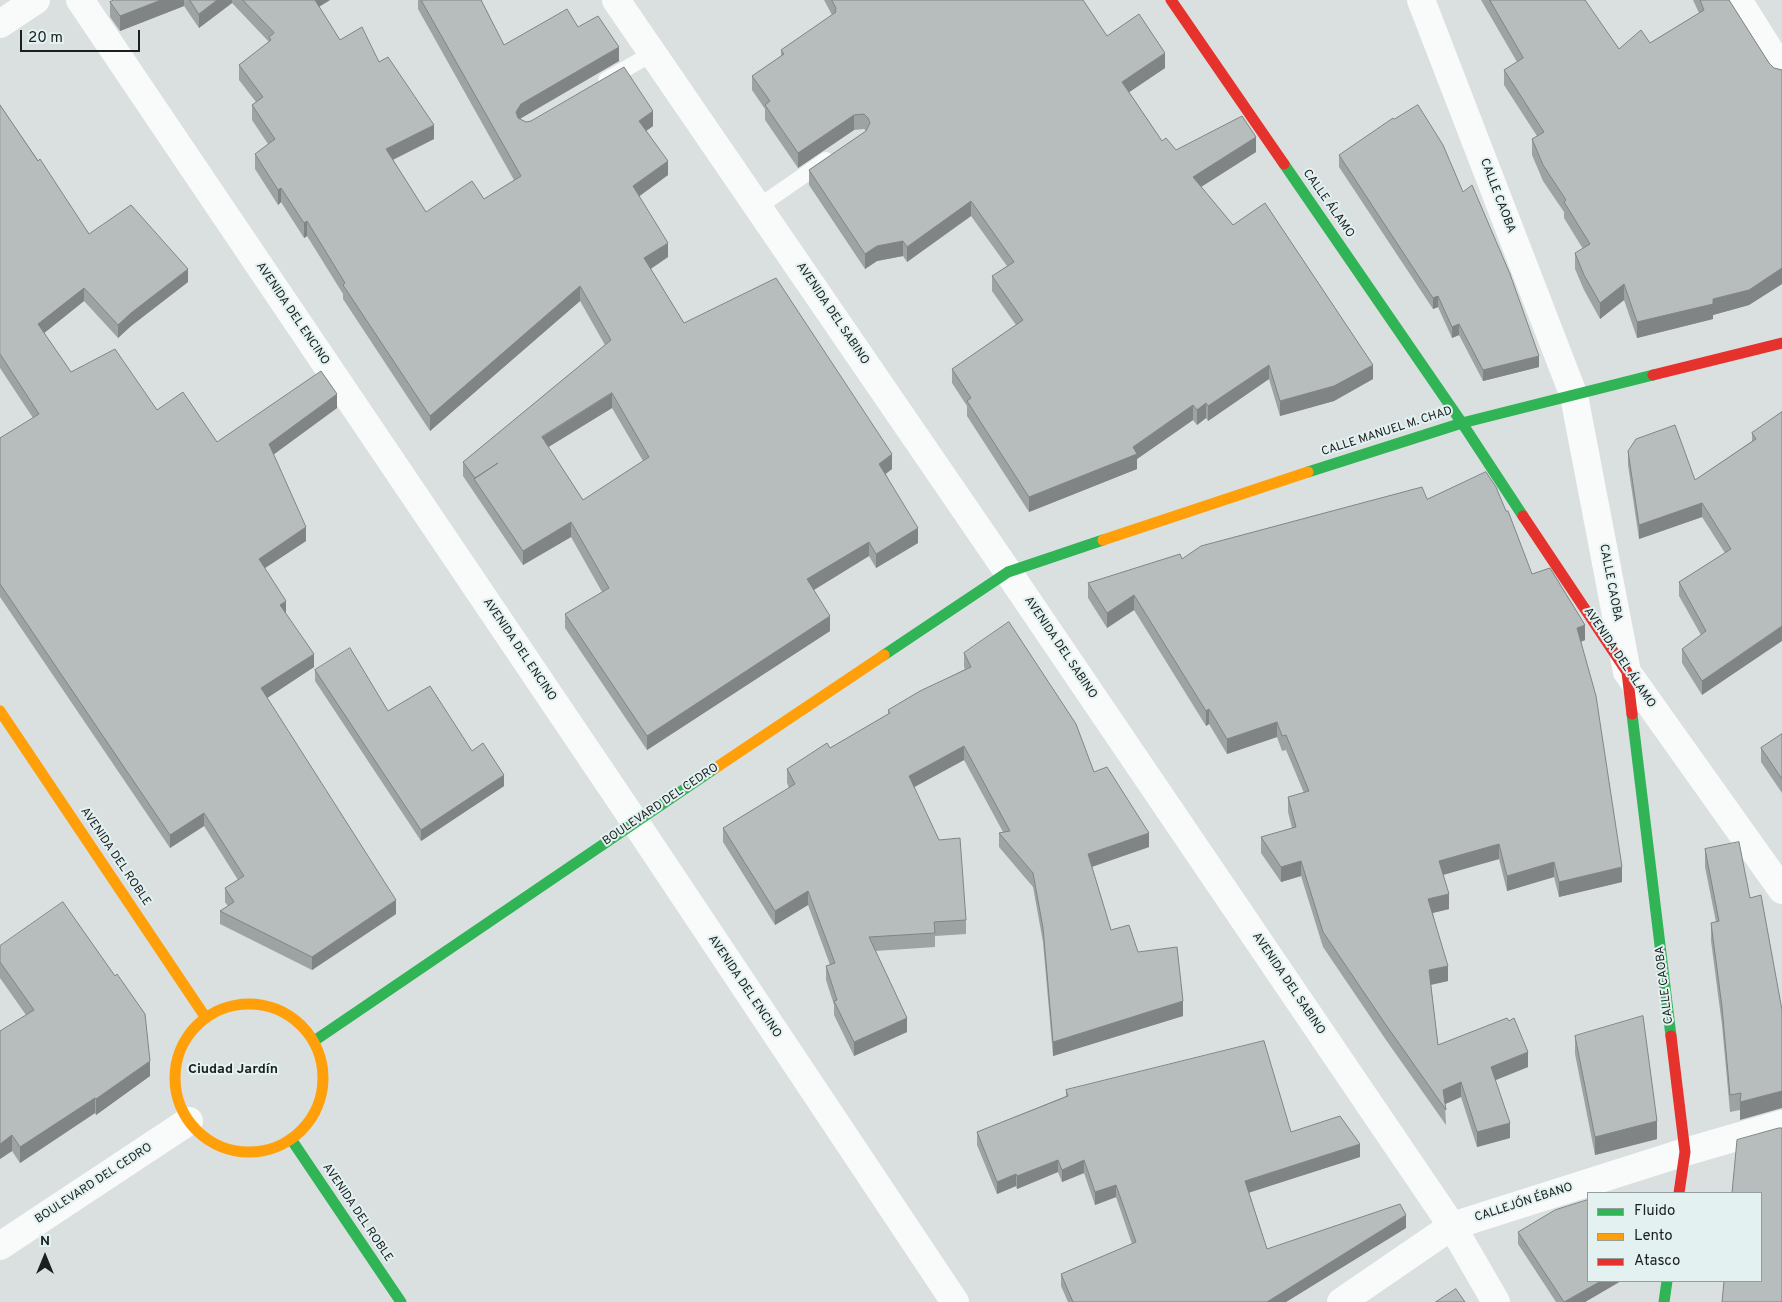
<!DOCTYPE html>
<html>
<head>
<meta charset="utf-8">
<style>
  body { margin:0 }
  #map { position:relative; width:1782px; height:1302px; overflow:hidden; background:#dae0e0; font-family:Overpass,sans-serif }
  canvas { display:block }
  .legend { position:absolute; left:1587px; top:1192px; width:175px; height:90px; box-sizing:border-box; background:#e3f1f1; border:1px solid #939d9d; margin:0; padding:6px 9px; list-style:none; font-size:15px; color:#1a1f1f }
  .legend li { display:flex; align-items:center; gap:10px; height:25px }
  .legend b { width:25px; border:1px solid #939d9d }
  .north { position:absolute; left:20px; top:1232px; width:50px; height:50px; -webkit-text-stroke:4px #e3f1f1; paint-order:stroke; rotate:0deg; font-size:14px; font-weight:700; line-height:20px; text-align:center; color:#1a1f1f }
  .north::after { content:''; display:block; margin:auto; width:18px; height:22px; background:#1a1f1f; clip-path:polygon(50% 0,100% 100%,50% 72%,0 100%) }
  .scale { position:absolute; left:20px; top:30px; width:120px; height:22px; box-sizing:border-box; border:2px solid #1a1f1f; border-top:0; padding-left:6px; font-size:15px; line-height:18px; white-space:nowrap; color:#1a1f1f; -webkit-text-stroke:4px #e3f1f1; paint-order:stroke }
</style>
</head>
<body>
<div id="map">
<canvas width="1782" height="1302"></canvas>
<ul class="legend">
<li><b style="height:6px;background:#30b455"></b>Fluido</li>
<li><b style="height:6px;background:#ff9f0a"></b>Lento</li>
<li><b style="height:6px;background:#e5322d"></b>Atasco</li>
</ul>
<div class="north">N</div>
<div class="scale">20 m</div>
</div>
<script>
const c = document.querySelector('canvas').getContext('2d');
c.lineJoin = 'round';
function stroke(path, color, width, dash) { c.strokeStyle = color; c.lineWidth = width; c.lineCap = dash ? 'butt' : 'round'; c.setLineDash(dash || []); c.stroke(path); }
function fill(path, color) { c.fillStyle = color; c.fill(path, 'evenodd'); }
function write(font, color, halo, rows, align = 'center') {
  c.font = font + ' Overpass,sans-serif'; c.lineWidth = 4; c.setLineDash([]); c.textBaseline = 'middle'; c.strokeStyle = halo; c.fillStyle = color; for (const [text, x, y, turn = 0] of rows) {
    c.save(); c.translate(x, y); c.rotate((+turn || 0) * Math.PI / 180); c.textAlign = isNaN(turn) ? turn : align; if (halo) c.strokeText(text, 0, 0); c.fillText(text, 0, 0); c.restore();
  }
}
stroke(new Path2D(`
  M 606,80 L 653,53
  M 758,207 L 826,160`), '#f9fafa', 16);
stroke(new Path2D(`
  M 80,0 L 635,822 L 955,1302
  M 616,0 L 1008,572 L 1452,1226 L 1496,1302
  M 1421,0 L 1574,396 L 1627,672 L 1782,890
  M 1738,0 L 1782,70
  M 0,24 L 36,0
  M 0,1246 L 189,1121
  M 1341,1302 L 1452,1226 L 1685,1152 L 1782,1124`), '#f9fafa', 28);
stroke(new Path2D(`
  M 1284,164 L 1462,423 L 1523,516
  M 1308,472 L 1462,423 L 1653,375
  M 884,655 L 1008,572 L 1103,540
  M 1632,714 L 1671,1036
  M 314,1041 L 714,769
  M 291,1139 L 401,1302
  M 1664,1302 L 1667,1281`), '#30b455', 11);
stroke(new Path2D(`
  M 1103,540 L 1308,472
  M 0,711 L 206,1018
  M 714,769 L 884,655
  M175 1078a74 74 0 1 1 148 0a74 74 0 1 1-148 0Z`), '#ff9f0a', 11);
stroke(new Path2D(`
  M 1171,0 L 1284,164
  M 1653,375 L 1782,343
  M 1523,516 L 1627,672 L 1632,714
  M 1671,1036 L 1685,1152 L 1679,1193`), '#e5322d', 11);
fill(new Path2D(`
  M 114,0 L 330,0 L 319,7 L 340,40 L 379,62 L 434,139 L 393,160 L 426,212 L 484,199 L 514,180 L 418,9 L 418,0 L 481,0 L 504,45 L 578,27 L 619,61 L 520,119 L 526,122 L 653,126 L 646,131 L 668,175 L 639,196 L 668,257 L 651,269 L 684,323 L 892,469 L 886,474 L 918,543 L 876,568 L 869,556 L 814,590 L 830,631 L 647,750 L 565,628 L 565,614 L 602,592 L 571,537 L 523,565 L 463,476 L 463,462 L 605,345 L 580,301 L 430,431 L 343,299 L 343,294 L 307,236 L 304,238 L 281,202 L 278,205 L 255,169 L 255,154 L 268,144 L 252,120 L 252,105 L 256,102 L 239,80 L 239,65 L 269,42 L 232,3 L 199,28 L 184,6 L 120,31 L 110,17 L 110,2 ZM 612,408 L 643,461 L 583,500 L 548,447 Z
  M 824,0 L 1083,0 L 1107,36 L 1165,68 L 1129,92 L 1162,141 L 1176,150 L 1256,152 L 1201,187 L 1233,225 L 1373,379 L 1334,401 L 1280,416 L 1269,379 L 1208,421 L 1206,418 L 1197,425 L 1193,420 L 1137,459 L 1137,469 L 1029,512 L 967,416 L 967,406 L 952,383 L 952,369 L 1016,325 L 992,291 L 992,276 L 1007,266 L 971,216 L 907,262 L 903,256 L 877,261 L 865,269 L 809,185 L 809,170 L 866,131 L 864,129 L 854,130 L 798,168 L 765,120 L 765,109 L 752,90 L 752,76 L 781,56 L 781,50 L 832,15 Z
  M 1481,0 L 1586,0 L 1585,1 L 1619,49 L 1650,43 L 1699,13 L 1693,0 L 1729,0 L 1769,63 L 1774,68 L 1782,70 L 1782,284 L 1749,305 L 1713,315 L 1713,319 L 1637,338 L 1624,300 L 1600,319 L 1584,290 L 1575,269 L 1575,253 L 1583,249 L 1564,218 L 1564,212 L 1543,181 L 1532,155 L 1532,139 L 1537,136 L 1504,85 L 1504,70 L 1517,62 Z
  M 0,105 L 89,234 L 188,282 L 131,326 L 118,338 L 84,301 L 44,333 L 71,372 L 157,410 L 217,442 L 337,408 L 273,454 L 306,541 L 265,568 L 286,614 L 314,667 L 267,698 L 396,914 L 312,970 L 220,924 L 220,911 L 228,906 L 225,902 L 225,888 L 238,880 L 204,826 L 170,848 L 0,597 L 0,438 L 33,418 L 0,368 Z
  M 1339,155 L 1539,367 L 1483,381 L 1459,335 L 1452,338 L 1438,307 L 1433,309 L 1339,167 Z
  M 1782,412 L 1702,695 L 1682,663 L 1682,649 L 1701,635 L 1679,596 L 1679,582 L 1725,553 L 1702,517 L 1639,539 L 1628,465 L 1628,451 L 1695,480 L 1752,441 L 1752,433 Z
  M 1427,499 L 1532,574 L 1585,640 L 1581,642 L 1622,882 L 1559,897 L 1554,877 L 1507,891 L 1499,859 L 1443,875 L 1449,909 L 1433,913 L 1448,981 L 1431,985 L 1438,1045 L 1528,1067 L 1495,1080 L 1510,1138 L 1477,1147 L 1461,1097 L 1445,1104 L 1446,1125 L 1386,1040 L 1323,947 L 1301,876 L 1281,882 L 1261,853 L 1261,837 L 1292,828 L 1288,812 L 1288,797 L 1304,793 L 1286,750 L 1282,751 L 1277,737 L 1227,754 L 1209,724 L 1206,726 L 1134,610 L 1107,628 L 1088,598 L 1088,583 Z
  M 964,653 L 1094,772 L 1149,847 L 1092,867 L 1111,930 L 1138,952 L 1183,1016 L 1053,1056 L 1043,942 L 1033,887 L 999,847 L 999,833 L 1003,832 L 964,760 L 914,787 L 966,920 L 966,934 L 935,936 L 935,947 L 875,951 L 907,1032 L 854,1056 L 834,1015 L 834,1005 L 826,980 L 826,966 L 830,965 L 808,905 L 775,925 L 723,842 L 723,828 L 789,788 L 787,783 L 787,769 L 830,748 L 888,714 L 888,710 L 965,669 L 964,667 Z
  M 315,670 L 388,711 L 504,786 L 421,841 L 315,681 Z
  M 1782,734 L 1782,793 L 1761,762 L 1761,748 Z
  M 1705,849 L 1750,898 L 1740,1120 L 1740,1110 L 1730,1112 L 1722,1025 L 1711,941 L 1711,923 L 1716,922 L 1705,867 Z
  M 0,946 L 150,1076 L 96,1115 L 95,1113 L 20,1163 L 12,1151 L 0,1159 L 26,1015 L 0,978 Z
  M 1575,1036 L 1657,1139 L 1595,1155 L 1575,1054 Z
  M 1066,1090 L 1291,1132 L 1360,1157 L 1249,1192 L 1267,1249 L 1406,1228 L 1286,1302 L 1068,1302 L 1061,1286 L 1061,1274 L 1132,1244 L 1116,1197 L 1095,1205 L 1084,1173 L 1062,1182 L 1058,1172 L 1017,1189 L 1016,1186 L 997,1194 L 977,1145 L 977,1132 L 1066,1096 Z
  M 1518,1232 L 1621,1281 L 1585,1302 L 1556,1302 L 1518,1244 Z`), '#9da3a3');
fill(new Path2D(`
  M 161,0 L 184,0 L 184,6 L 120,31 L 120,16 Z
  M 217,0 L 232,0 L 232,3 L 199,28 L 199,14 Z
  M 312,0 L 330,0 L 312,11 Z
  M 619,47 L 619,61 L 521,118 L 516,127 L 516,112 L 521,104 Z
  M 1165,53 L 1165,68 L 1122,97 L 1122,82 Z
  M 653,111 L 653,126 L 639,136 L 639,121 Z
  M 854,115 L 854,130 L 798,168 L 798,153 Z
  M 434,125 L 434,139 L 386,163 L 386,149 Z
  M 1256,137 L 1256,152 L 1193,192 L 1193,177 Z
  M 668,161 L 668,175 L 633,201 L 633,186 Z
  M 281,188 L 281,202 L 278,205 L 278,190 Z
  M 971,201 L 971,216 L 907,262 L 907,247 Z
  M 307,221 L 307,236 L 304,238 L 304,223 Z
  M 903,241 L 903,256 L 877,261 L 865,269 L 865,254 L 877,246 Z
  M 668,243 L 668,257 L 644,273 L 644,258 Z
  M 1782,268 L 1782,284 L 1749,305 L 1713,315 L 1713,319 L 1637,338 L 1637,322 L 1713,299 Z
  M 188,269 L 188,282 L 131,326 L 118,338 L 118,325 L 131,313 Z
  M 1624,284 L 1624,300 L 1600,319 L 1600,303 Z
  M 580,286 L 580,301 L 430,431 L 430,416 Z
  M 84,288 L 84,301 L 38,338 L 38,324 Z
  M 1438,296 L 1438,307 L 1433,309 L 1433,298 Z
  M 1459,324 L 1459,335 L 1452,338 L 1452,327 Z
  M 1539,356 L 1539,367 L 1483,381 L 1483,370 Z
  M 1269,365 L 1269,379 L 1208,421 L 1208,406 Z
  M 1373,365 L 1373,379 L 1334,401 L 1280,416 L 1280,401 Z
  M 612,393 L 612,408 L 542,451 L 542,437 Z
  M 337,394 L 337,408 L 269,458 L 269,444 Z
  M 1206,403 L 1206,418 L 1197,425 L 1197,410 Z
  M 1193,405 L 1193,420 L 1137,459 L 1137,469 L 1029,512 L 1029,497 L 1133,447 Z
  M 892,454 L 892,469 L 879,478 L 879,464 Z
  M 1702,503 L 1702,517 L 1639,539 L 1639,525 Z
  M 571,522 L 571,537 L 523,565 L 523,551 Z
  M 306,527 L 306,541 L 259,572 L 259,559 Z
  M 918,528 L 918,543 L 876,568 L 876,554 Z
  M 869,542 L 869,556 L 807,594 L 807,579 Z
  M 1134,595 L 1134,610 L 1107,628 L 1107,613 Z
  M 286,601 L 286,614 L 280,605 Z
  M 830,616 L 830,631 L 647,750 L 647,736 Z
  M 1585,625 L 1585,640 L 1577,643 L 1577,628 Z
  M 1782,626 L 1782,641 L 1702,695 L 1702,681 Z
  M 314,654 L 314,667 L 261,702 L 261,688 Z
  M 1209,709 L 1209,724 L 1206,726 L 1206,711 Z
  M 1277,722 L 1277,737 L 1227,754 L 1227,739 Z
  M 964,746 L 964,760 L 909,790 L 909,776 Z
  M 504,775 L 504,786 L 421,841 L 421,830 Z
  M 204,813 L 204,826 L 170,848 L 170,835 Z
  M 1149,833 L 1149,847 L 1088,868 L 1088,854 Z
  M 1499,844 L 1499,859 L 1439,876 L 1439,861 Z
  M 1301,861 L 1301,876 L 1281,882 L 1281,867 Z
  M 1554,862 L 1554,877 L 1507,891 L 1507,876 Z
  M 1622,867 L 1622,882 L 1559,897 L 1559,882 Z
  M 808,891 L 808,905 L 775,925 L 775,911 Z
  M 1449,894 L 1449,909 L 1428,914 L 1428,899 Z
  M 396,900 L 396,914 L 312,970 L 312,957 Z
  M 1448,966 L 1448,981 L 1429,985 L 1429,970 Z
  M 1183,1001 L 1183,1016 L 1053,1056 L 1053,1042 Z
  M 907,1018 L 907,1032 L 854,1056 L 854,1042 Z
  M 1528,1052 L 1528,1067 L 1491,1082 L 1491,1067 Z
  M 150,1061 L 150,1076 L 96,1115 L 96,1099 Z
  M 1461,1082 L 1461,1097 L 1443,1105 L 1443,1090 Z
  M 1782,1091 L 1782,1108 L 1740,1120 L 1740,1102 Z
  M 95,1098 L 95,1113 L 20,1163 L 20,1147 Z
  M 1657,1121 L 1657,1139 L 1595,1155 L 1595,1137 Z
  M 1510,1123 L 1510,1138 L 1477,1147 L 1477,1132 Z
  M 12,1135 L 12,1151 L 0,1159 L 0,1144 Z
  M 1360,1144 L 1360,1157 L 1245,1194 L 1245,1181 Z
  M 1058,1160 L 1058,1172 L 1017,1189 L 1017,1176 Z
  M 1084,1160 L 1084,1173 L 1062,1182 L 1062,1170 Z
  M 1016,1174 L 1016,1186 L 997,1194 L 997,1182 Z
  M 1116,1185 L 1116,1197 L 1095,1205 L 1095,1192 Z
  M 1406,1215 L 1406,1228 L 1286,1302 L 1267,1302 Z
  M 1601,1281 L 1621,1281 L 1585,1302 L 1565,1302 Z`), '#808484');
const building = new Path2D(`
  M 114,0 L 161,0 L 120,16 L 110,2 Z
  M 190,0 L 217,0 L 199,14 Z
  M 243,0 L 315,0 L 340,40 L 362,27 L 379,62 L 388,57 L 434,125 L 386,149 L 426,212 L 472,181 L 484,199 L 521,176 L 421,0 L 481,0 L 504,45 L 567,9 L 578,27 L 598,16 L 619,47 L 521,104 L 516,112 L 518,118 L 526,122 L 531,121 L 624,67 L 653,111 L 639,121 L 668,161 L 633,186 L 668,243 L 644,258 L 684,323 L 776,278 L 892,454 L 879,464 L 918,528 L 876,554 L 869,542 L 807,579 L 830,616 L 647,736 L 565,614 L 609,588 L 571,522 L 523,551 L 474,479 L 498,463 L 475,478 L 463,462 L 611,340 L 580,286 L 430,416 L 343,285 L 345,283 L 307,221 L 304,223 L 281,188 L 278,190 L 255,154 L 275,139 L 252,105 L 263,97 L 239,65 L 271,40 L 269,37 L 274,33 ZM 612,393 L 649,457 L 583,500 L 542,437 Z
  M 832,0 L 1083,0 L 1107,36 L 1139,14 L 1165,53 L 1122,82 L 1162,141 L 1166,138 L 1176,150 L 1242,116 L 1256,137 L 1193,177 L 1233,225 L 1265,203 L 1373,365 L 1334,386 L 1280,401 L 1269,365 L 1208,406 L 1206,403 L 1197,410 L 1193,405 L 1133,447 L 1137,454 L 1029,497 L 967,401 L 971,398 L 952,369 L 1023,320 L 992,276 L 1014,262 L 971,201 L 907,247 L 903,241 L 877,246 L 865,254 L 809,170 L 866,131 L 870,123 L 868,118 L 864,114 L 854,115 L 798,153 L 765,105 L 770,101 L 752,76 L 784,54 L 781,50 L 836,12 L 835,10 L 836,9 Z
  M 1490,0 L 1585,0 L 1619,49 L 1641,30 L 1650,43 L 1704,10 L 1700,0 L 1729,0 L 1769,63 L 1774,68 L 1782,70 L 1782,268 L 1749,290 L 1713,299 L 1713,304 L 1637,322 L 1624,284 L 1600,303 L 1584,275 L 1575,253 L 1590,244 L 1564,202 L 1566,200 L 1543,165 L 1532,139 L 1544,132 L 1504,70 L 1523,58 Z
  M 0,105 L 38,161 L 40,159 L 89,234 L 131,205 L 188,269 L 131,313 L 118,325 L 84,288 L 38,324 L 71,372 L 115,349 L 157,410 L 183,392 L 217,442 L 321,371 L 337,394 L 269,444 L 306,527 L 259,559 L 286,601 L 280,605 L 314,654 L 261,688 L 396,900 L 312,957 L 220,911 L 234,902 L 225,888 L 244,876 L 204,813 L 170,835 L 0,584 L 0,438 L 39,414 L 0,354 Z
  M 1418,105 L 1443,145 L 1463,192 L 1472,185 L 1510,274 L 1539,356 L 1483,370 L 1459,324 L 1452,327 L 1438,296 L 1433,298 L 1339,155 L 1393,118 L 1394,119 Z
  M 1782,412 L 1782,626 L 1702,681 L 1682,649 L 1706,631 L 1679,582 L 1731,549 L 1702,503 L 1639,525 L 1628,451 L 1636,439 L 1675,425 L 1695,480 L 1756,439 L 1752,433 Z
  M 1486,472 L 1496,487 L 1506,511 L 1508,511 L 1532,574 L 1550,568 L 1585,625 L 1577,628 L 1596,696 L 1622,867 L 1559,882 L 1554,862 L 1507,876 L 1499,844 L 1439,861 L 1449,894 L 1428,899 L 1448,966 L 1429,970 L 1438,1045 L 1507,1018 L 1509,1021 L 1514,1018 L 1528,1052 L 1491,1067 L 1510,1123 L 1477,1132 L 1461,1082 L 1443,1090 L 1446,1110 L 1386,1025 L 1323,932 L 1301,861 L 1281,867 L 1261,837 L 1296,827 L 1288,797 L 1309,791 L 1286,735 L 1282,736 L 1277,722 L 1227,739 L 1209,709 L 1206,711 L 1134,595 L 1107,613 L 1088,583 L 1180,554 L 1182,559 L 1201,546 L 1422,487 L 1427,499 Z
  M 1009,622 L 1076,724 L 1094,772 L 1107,767 L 1149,833 L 1088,854 L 1111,930 L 1129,925 L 1138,952 L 1177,947 L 1183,1001 L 1053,1042 L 1043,928 L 1033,873 L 999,833 L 1010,831 L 964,746 L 909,776 L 939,840 L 960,838 L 966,920 L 934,922 L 935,933 L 869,937 L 907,1018 L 854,1042 L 834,1001 L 837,1000 L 826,966 L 835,963 L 808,891 L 775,911 L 723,828 L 795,784 L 787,769 L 827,743 L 830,748 L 890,713 L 888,710 L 920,691 L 971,667 L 964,653 Z
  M 350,648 L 388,711 L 430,686 L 472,751 L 483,743 L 504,775 L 421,830 L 315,670 Z
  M 1782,734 L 1782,779 L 1761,748 Z
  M 1739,842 L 1750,898 L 1761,895 L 1782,1010 L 1782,1091 L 1740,1102 L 1741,1093 L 1730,1095 L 1722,1007 L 1711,923 L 1719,921 L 1705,849 Z
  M 63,902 L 115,976 L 117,974 L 145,1014 L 150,1061 L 96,1099 L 95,1098 L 20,1147 L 12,1135 L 0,1144 L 0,1031 L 34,1010 L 0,962 L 0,946 Z
  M 1643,1016 L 1657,1121 L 1595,1137 L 1575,1036 Z
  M 1264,1041 L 1291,1132 L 1340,1116 L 1360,1144 L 1245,1181 L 1267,1249 L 1400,1204 L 1406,1215 L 1267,1302 L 1073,1302 L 1061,1274 L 1136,1242 L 1116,1185 L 1095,1192 L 1084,1160 L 1062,1170 L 1058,1160 L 1017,1176 L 1016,1174 L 997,1182 L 977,1132 L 1068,1096 L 1066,1090 Z
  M 1779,1128 L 1782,1128 L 1782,1302 L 1722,1302 L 1724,1281 L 1761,1281 L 1761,1193 L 1732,1193 L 1737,1140 Z
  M 1588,1200 L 1588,1281 L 1601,1281 L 1564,1302 L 1518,1232 L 1555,1210 Z
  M 1456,1289 L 1465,1302 L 1436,1302 Z`);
fill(building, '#b7bdbd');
stroke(building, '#808484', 1);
write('12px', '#1a1f1f', '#e3f1f1', [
  ["CALLE CAOBA",1497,196,69],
  ["CALLE ÁLAMO",1328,204,55],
  ["AVENIDA DEL ENCINO",292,314,56],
  ["AVENIDA DEL SABINO",832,314,56],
  ["CALLE MANUEL M. CHAD",1387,432,-18],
  ["CALLE CAOBA",1610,583,79],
  ["AVENIDA DEL SABINO",1060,648,56],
  ["AVENIDA DEL ENCINO",519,650,56],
  ["AVENIDA DEL ÁLAMO",1619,658,56],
  ["BOULEVARD DEL CEDRO",661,805,-34],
  ["AVENIDA DEL ROBLE",115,857,56],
  ["AVENIDA DEL SABINO",1288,984,56],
  ["CALLE CAOBA",1665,985,-97],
  ["AVENIDA DEL ENCINO",744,987,56],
  ["BOULEVARD DEL CEDRO",94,1184,-33],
  ["CALLEJÓN ÉBANO",1524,1203,-18],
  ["AVENIDA DEL ROBLE",357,1213,56]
]);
write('bold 14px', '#1a1f1f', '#e3f1f1', [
  ["Ciudad Jardín",233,1070]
]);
</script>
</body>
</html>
